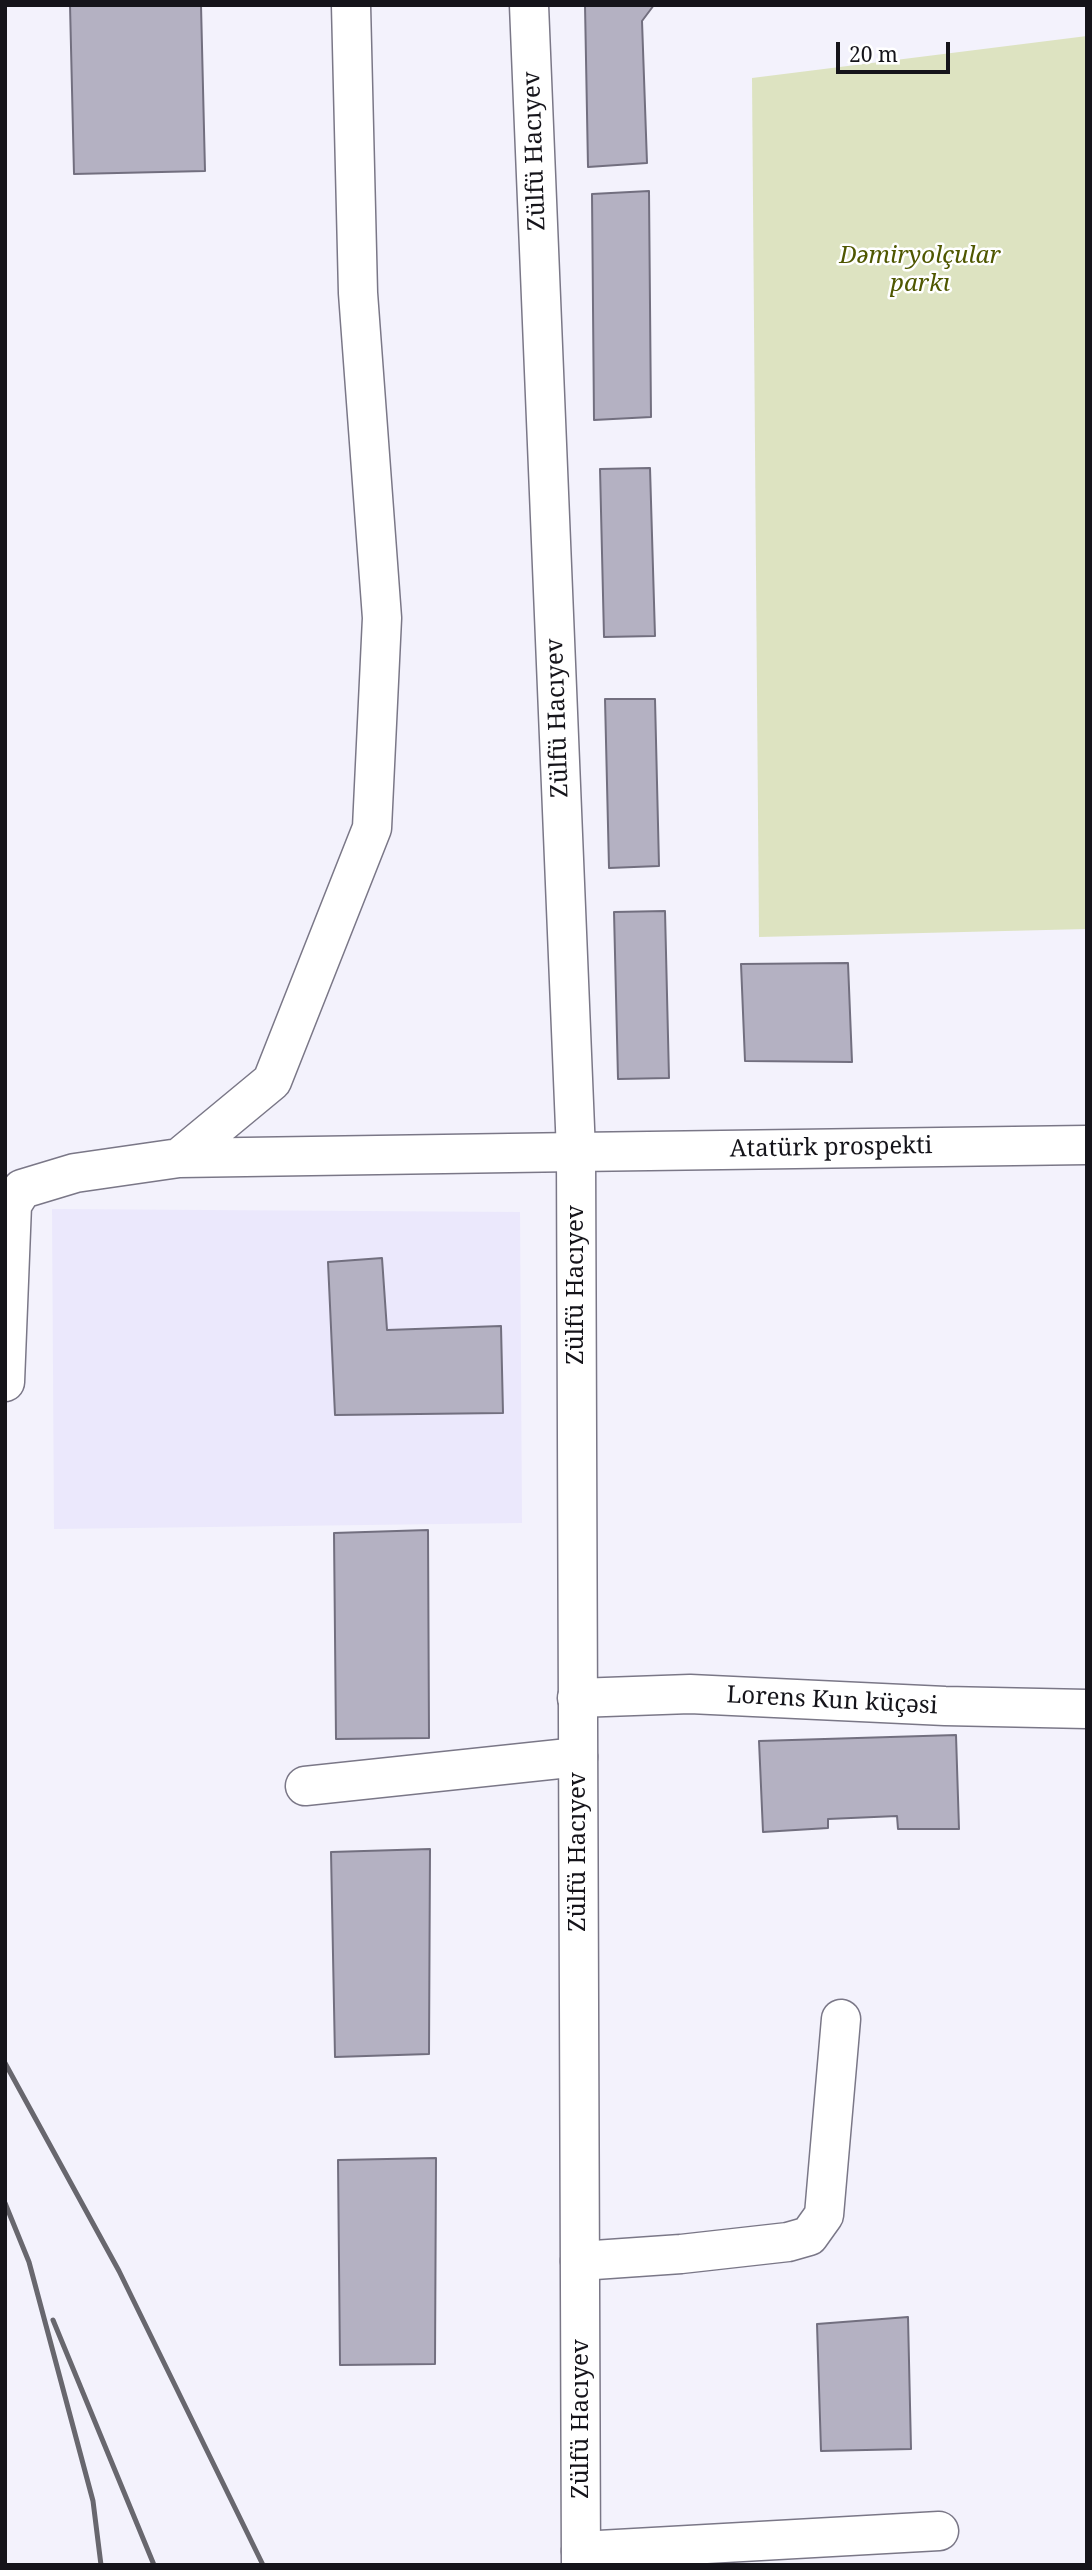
<!DOCTYPE html>
<html>
<head>
<meta charset="utf-8">
<style>
  body { margin:0 }
  #map { position:relative; width:1092px; height:2570px; overflow:hidden; background:#f3f2fc; font-family:"Noto Serif",serif }
  canvas { display:block }
  .frame { position:absolute; inset:0; border:7px solid #15141a; pointer-events:none }
  .scale { position:absolute; left:836px; top:42px; width:114px; height:32px; box-sizing:border-box; border:4px solid #15141a; border-top:0; padding-left:9px; font-size:21px; line-height:24px; white-space:nowrap; color:#15141a; -webkit-text-stroke:5px #fff; paint-order:stroke }
</style>
</head>
<body>
<div id="map">
<canvas width="1092" height="2570"></canvas>
<div class="frame"></div>
<div class="scale">20 m</div>
</div>
<script>
const c = document.querySelector('canvas').getContext('2d');
c.lineJoin = 'round';
function fill(path, color) { c.fillStyle = color; c.fill(path, 'evenodd'); }
function stroke(path, color, width, dash) { c.strokeStyle = color; c.lineWidth = width; c.lineCap = dash ? 'butt' : 'round'; c.setLineDash(dash || []); c.stroke(path); }
function write(font, color, halo, rows, align = 'center') {
  c.font = font + ' "Noto Serif",serif'; c.lineWidth = 5; c.setLineDash([]); c.textBaseline = 'middle'; c.strokeStyle = halo; c.fillStyle = color; for (const [text, x, y, turn = 0] of rows) {
    c.save(); c.translate(x, y); c.rotate((+turn || 0) * Math.PI / 180); c.textAlign = isNaN(turn) ? turn : align; if (halo) c.strokeText(text, 0, 0); c.fillText(text, 0, 0); c.restore();
  }
}
fill(new Path2D(`
  M 52,1209 L 520,1212 L 522,1523 L 54,1529 Z`), '#ebe8fc');
fill(new Path2D(`
  M 1087,36 L 1087,929 L 759,937 L 752,78 Z`), '#dde3c1');
const building = new Path2D(`
  M 70,5 L 201,5 L 205,171 L 74,174 Z
  M 585,5 L 654,5 L 642,21 L 647,163 L 588,167 Z
  M 649,191 L 651,417 L 594,420 L 592,194 Z
  M 650,468 L 655,636 L 604,637 L 600,469 Z
  M 605,699 L 655,699 L 659,866 L 609,868 Z
  M 665,911 L 669,1078 L 618,1079 L 614,912 Z
  M 848,963 L 852,1062 L 745,1061 L 741,964 Z
  M 382,1258 L 387,1330 L 501,1326 L 503,1413 L 335,1415 L 328,1262 Z
  M 428,1530 L 429,1738 L 336,1739 L 334,1533 Z
  M 956,1735 L 959,1829 L 898,1829 L 897,1816 L 828,1819 L 828,1828 L 763,1832 L 759,1741 Z
  M 430,1849 L 429,2054 L 335,2057 L 331,1852 Z
  M 436,2158 L 435,2364 L 340,2365 L 338,2160 Z
  M 908,2317 L 911,2449 L 821,2451 L 817,2324 Z`);
fill(building, '#b4b1c2');
stroke(building, '#726f7f', 2);
const minor = new Path2D(`
  M 179,1158 L 576,1152
  M 5,1382 L 12,1205 L 22,1189 L 75,1173 L 179,1158 L 272,1081 L 372,828 L 382,618 L 358,293 L 351,5
  M 577,1698 L 690,1694 L 945,1706 L 1087,1709
  M 305,1786 L 578,1757
  M 580,2261 L 681,2254 L 788,2242 L 809,2236 L 824,2215 L 841,2019
  M 581,2551 L 939,2531`);
const major = new Path2D(`
  M 529,5 L 576,1152 L 581,2565
  M 576,1152 L 1087,1145`);
stroke(minor, '#7a7787', 41);
stroke(major, '#7a7787', 41);
stroke(minor, '#fff', 38);
stroke(major, '#fff', 38);
stroke(new Path2D(`
  M 5,2063 L 119,2271 L 263,2565
  M 5,2203 L 29,2262 L 93,2501 L 101,2565
  M 53,2320 L 154,2565`), '#68676e', 5);
write('24px', '#15141a', '#fff', [
  ["Zülfü Hacıyev",535,151,-92],
  ["Zülfü Hacıyev",558,718,-92],
  ["Atatürk prospekti",831,1148,-1],
  ["Zülfü Hacıyev",576,1285,-90],
  ["Lorens Kun küçəsi",832,1701,3],
  ["Zülfü Hacıyev",578,1852,-90],
  ["Zülfü Hacıyev",581,2419,-90]
]);
write('italic 24px', '#4f5700', '#fff', [
  ["Dəmiryolçular",920,256],
  ["parkı",920,284]
]);
</script>
</body>
</html>
